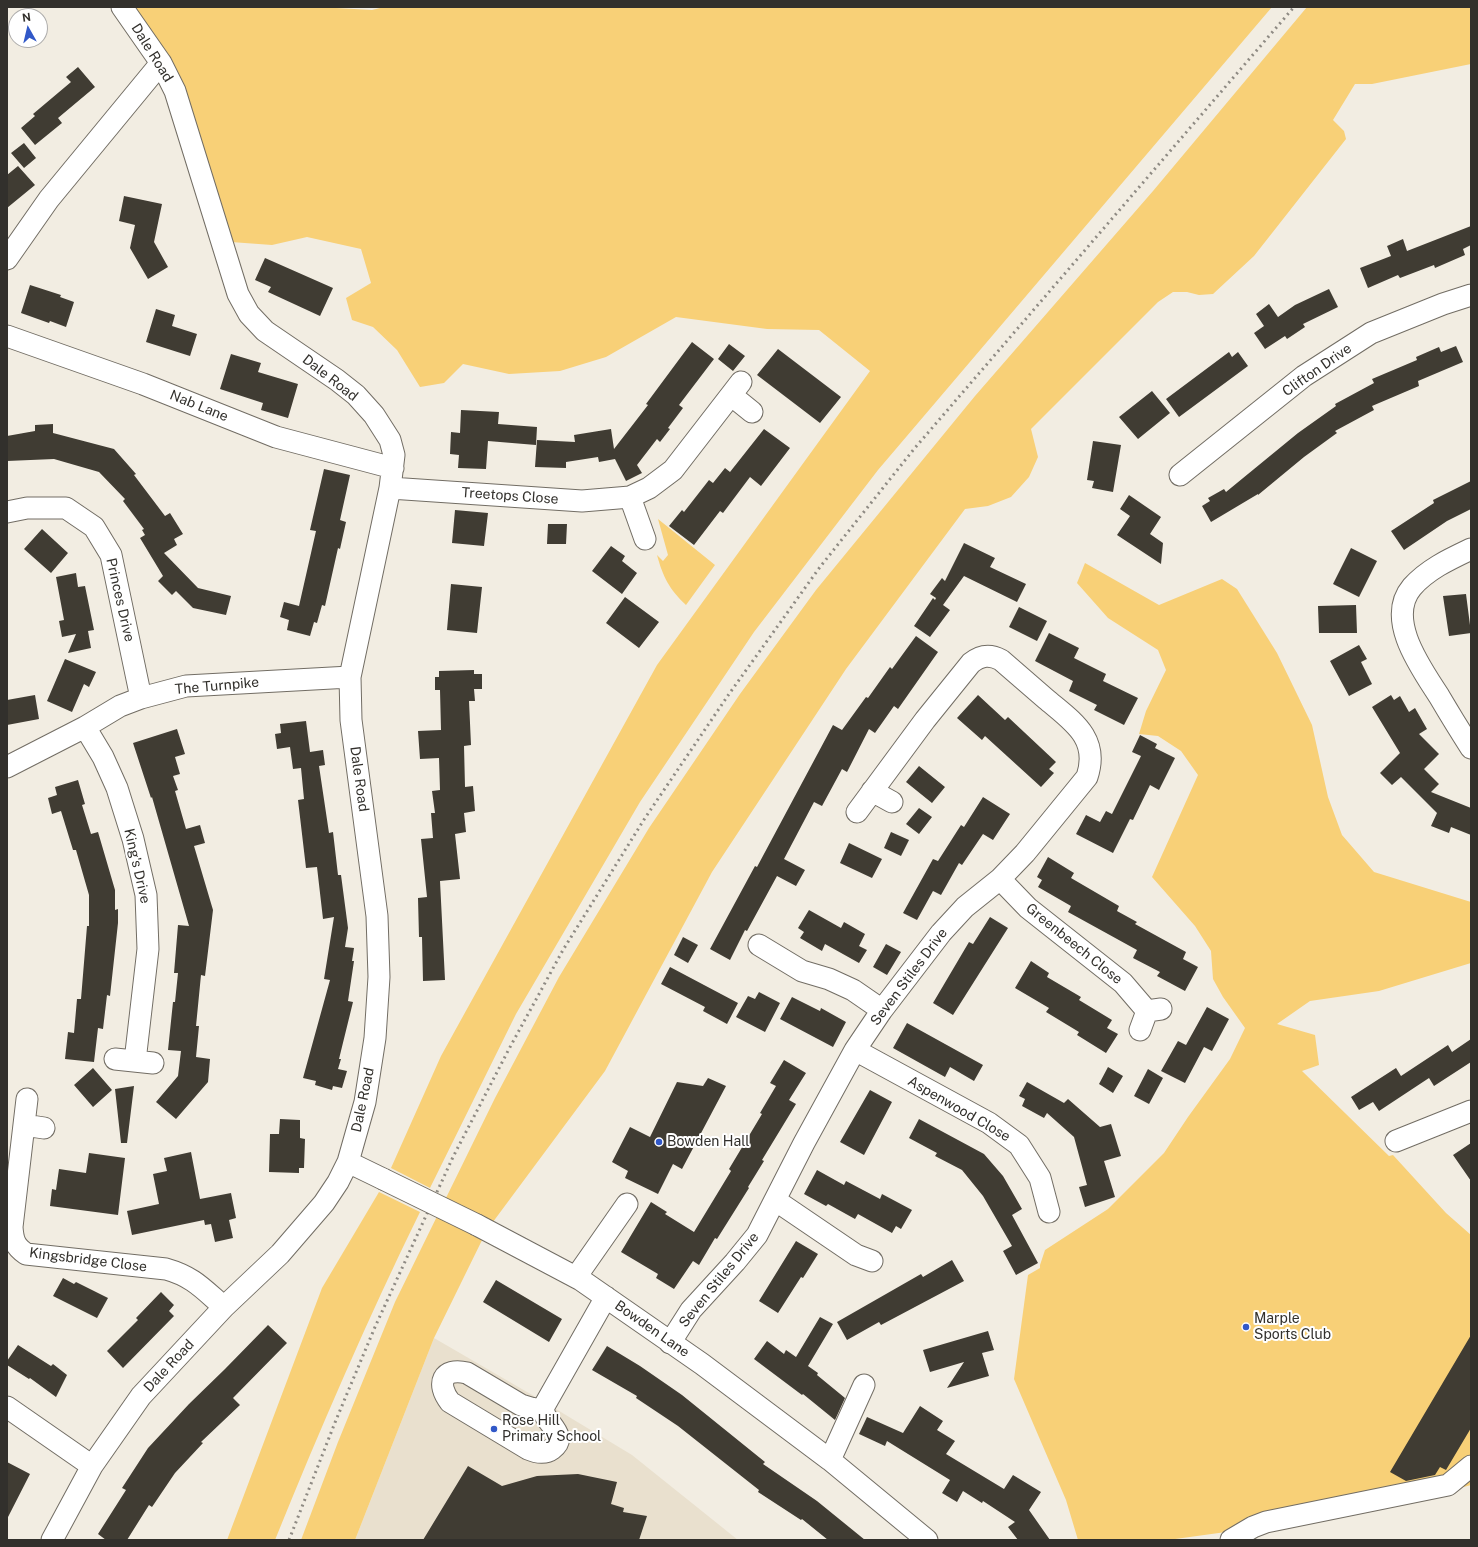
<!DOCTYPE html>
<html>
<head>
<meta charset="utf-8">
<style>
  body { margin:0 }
  #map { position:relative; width:1478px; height:1547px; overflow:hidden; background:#f2ede2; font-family:"Public Sans",sans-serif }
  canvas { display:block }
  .frame { position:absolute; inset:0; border:8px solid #32302c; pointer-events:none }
  .north { position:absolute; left:8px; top:8px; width:40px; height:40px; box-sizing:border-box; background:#fff; border:1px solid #adacab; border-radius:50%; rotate:352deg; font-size:11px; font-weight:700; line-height:16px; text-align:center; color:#32302c }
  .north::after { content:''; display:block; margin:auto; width:14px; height:18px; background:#3158c8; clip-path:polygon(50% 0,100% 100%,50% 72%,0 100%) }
</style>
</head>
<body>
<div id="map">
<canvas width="1478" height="1547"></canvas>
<div class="frame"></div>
<div class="north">N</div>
</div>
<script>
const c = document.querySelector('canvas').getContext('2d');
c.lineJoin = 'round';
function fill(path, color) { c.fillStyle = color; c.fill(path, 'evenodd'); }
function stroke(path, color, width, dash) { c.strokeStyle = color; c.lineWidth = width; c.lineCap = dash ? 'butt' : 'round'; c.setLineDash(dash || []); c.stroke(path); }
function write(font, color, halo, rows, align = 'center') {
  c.font = font + ' "Public Sans",sans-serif'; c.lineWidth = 4; c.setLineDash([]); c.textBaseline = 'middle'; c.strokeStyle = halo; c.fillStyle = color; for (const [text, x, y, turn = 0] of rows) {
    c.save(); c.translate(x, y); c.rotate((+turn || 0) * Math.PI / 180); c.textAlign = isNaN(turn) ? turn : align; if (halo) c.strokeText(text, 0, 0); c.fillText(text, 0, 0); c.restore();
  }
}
fill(new Path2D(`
  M 434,1338 L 546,1403 L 632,1455 L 738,1540 L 355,1540 Z`), '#e9e0ce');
fill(new Path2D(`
  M 122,7 L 318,7 L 372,10 L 384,7 L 1272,7 L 878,470 L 754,632 L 640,802 L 516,1014 L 430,1188 L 391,1168 L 441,1056 L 657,665 L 870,371 L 819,330 L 767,329 L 676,317 L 606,357 L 560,371 L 509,374 L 463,364 L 444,383 L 420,387 L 397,350 L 373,327 L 352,320 L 346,298 L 371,283 L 361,249 L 307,237 L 272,245 L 231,242 L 175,91 Z
  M 1307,7 L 1471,7 L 1471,64 L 1372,84 L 1355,84 L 1333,120 L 1344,131 L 1346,139 L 1254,256 L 1213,294 L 1199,295 L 1187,292 L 1173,292 L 1158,302 L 1031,429 L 1038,457 L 1029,477 L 1011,497 L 988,506 L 965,509 L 846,669 L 712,872 L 605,1071 L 487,1230 L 434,1338 L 355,1540 L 301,1540 L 338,1442 L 395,1302 L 495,1098 L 559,977 L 649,828 L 740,694 L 816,590 L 975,396 L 1153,191 Z
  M 658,519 L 715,565 L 686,605 C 669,589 663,577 657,555 L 663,561 L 668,555 Z
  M 1085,563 L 1159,605 L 1222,579 L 1237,589 L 1277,653 L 1312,725 L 1328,797 L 1342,835 L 1374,872 L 1471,902 L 1471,963 L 1379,991 L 1310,1001 L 1277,1024 L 1315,1035 L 1319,1065 L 1302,1071 L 1389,1156 L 1393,1155 L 1446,1213 L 1471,1235 L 1471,1485 L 1427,1497 L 1226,1532 L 1168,1540 L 1078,1540 L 1066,1500 L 1014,1379 L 1028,1275 L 1040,1268 L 1040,1265 L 1045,1250 L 1108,1209 L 1164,1153 L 1188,1117 L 1230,1059 L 1245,1028 L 1223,997 L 1213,979 L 1211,951 L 1195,926 L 1152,877 L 1198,775 L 1181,751 L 1158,736 L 1139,734 L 1146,711 L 1166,670 L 1158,650 L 1108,618 L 1077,583 Z
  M 379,1192 L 420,1212 C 367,1320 320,1429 275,1540 L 227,1540 L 322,1288 Z`), '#f8d077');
fill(new Path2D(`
  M 78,67 L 95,87 L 58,118 L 62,123 L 35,145 L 21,128 L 35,116 L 33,114 L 71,82 L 66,77 Z
  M 24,143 L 36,158 L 24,168 L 11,153 Z
  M 18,166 L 35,185 L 7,208 L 7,175 Z
  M 124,196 L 162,204 L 154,242 L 168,267 L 148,279 L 130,248 L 135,225 L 119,221 Z
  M 1471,226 L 1471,245 L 1463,249 L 1465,255 L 1435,268 L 1434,265 L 1400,278 L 1398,275 L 1368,288 L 1360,268 L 1391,256 L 1387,246 L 1403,239 L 1407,251 Z
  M 265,258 L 333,288 L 320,316 L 268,292 L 271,287 L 255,280 Z
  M 30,285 L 61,295 L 60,297 L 74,302 L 66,327 L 50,321 L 49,323 L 21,313 Z
  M 1329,289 L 1338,307 L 1303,324 L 1305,327 L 1287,339 L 1285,336 L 1265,349 L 1254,333 L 1264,326 L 1256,314 L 1269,304 L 1278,317 L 1295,305 Z
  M 156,309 L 175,315 L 172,326 L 197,334 L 190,356 L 146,342 Z
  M 692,342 L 714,359 L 679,405 L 683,408 L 668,428 L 670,429 L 660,442 L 657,439 L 637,465 L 642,473 L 626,481 L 615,459 L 599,462 L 598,457 L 566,462 L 566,468 L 535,467 L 537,440 L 575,442 L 574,435 L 611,429 L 614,449 L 648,405 L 646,404 Z
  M 729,344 L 745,356 L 733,371 L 718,359 Z
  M 1456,346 L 1463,362 L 1418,381 L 1419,386 L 1372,406 L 1374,410 L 1335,431 L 1337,433 L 1304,457 L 1258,495 L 1258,494 L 1211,522 L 1202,506 L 1210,501 L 1208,498 L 1224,489 L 1226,492 L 1298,433 L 1336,406 L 1335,404 L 1374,383 L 1372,379 L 1417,360 L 1416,357 L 1439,347 L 1441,352 Z
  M 778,349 L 841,397 L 820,423 L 757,375 Z
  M 1229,352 L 1232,357 L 1238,352 L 1248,366 L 1179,417 L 1166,399 Z
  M 231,354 L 261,363 L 258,372 L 298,384 L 288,418 L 261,410 L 263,403 L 220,389 Z
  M 1152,391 L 1170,413 L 1138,439 L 1119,417 Z
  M 461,410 L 499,412 L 498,424 L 537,427 L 536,445 L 488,441 L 486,469 L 458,468 L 459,455 L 450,454 L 451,432 L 460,433 Z
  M 53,424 L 53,433 L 114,449 L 136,474 L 134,475 L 165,516 L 170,513 L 183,534 L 174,539 L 177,545 L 164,553 L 198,588 L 231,596 L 226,615 L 193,608 L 176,591 L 172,595 L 158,581 L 163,576 L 140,538 L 145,535 L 142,530 L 144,529 L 123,501 L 125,499 L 99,472 L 54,459 L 7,461 L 7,436 L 35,431 L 35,425 Z
  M 764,429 L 790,448 L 761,486 L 750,477 L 723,513 L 720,511 L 694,545 L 669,526 L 682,510 L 684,512 L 709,480 L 713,483 L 725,468 L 730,472 Z
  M 1093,441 L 1121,445 L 1113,492 L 1092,488 L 1094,481 L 1087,480 Z
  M 324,469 L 350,475 L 340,520 L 346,522 L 340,549 L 338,548 L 325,606 L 322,605 L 317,623 L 314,622 L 310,636 L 287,630 L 289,620 L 280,617 L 284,602 L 299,606 L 316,531 L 310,530 Z
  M 1471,481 L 1471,509 L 1447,521 L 1404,550 L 1391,531 L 1434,503 L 1433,500 Z
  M 1129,495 L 1161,517 L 1150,534 L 1163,543 L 1161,564 L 1117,535 L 1130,516 L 1120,509 Z
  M 455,510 L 488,513 L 484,546 L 452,543 Z
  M 548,524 L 567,524 L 566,544 L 547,544 Z
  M 42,529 L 68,553 L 51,573 L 24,549 Z
  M 964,543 L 995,558 L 990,567 L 1026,584 L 1017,602 L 964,576 L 943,605 L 950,610 L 930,637 L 914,626 L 933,598 L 935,600 L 936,598 L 930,594 L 942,578 L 945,581 Z
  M 611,546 L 625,556 L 622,561 L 637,573 L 622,594 L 592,571 Z
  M 1351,548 L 1377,561 L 1359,597 L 1333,584 Z
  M 76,573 L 78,587 L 85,586 L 94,630 L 88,631 L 91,648 L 68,653 L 76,634 L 62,637 L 59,621 L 64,620 L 56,577 Z
  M 451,584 L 482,587 L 477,633 L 447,630 Z
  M 1466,594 L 1471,633 L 1449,636 L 1443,596 Z
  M 625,597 L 659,622 L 639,648 L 606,623 Z
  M 1356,605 L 1357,633 L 1319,633 L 1318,606 Z
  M 1019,607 L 1047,621 L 1037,641 L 1009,627 Z
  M 1049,633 L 1079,648 L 1074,658 L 1106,674 L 1103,681 L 1138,698 L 1124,725 L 1094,710 L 1097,705 L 1069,691 L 1073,681 L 1035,661 Z
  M 916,636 L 938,652 L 898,709 L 894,706 L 875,733 L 869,729 L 847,772 L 842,769 L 822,806 L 814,802 L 784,859 L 805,870 L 796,886 L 777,876 L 747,931 L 745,930 L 730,960 L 710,949 L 755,866 L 757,867 L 833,725 L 842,730 L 866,697 L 868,698 L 890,667 L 892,669 Z
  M 1359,645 L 1367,659 L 1361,662 L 1372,684 L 1349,696 L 1330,661 Z
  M 65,659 L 96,672 L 89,687 L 84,684 L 72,712 L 47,701 Z
  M 474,670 L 474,674 L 482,674 L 482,689 L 474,689 L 475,701 L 469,701 L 471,745 L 464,746 L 465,787 L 473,786 L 475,811 L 464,813 L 466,832 L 455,834 L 460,879 L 440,881 L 445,980 L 423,981 L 422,937 L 419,937 L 418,898 L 427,897 L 421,839 L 433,838 L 431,813 L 435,813 L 432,791 L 440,790 L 439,758 L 420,759 L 418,731 L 441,730 L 440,690 L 435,690 L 435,677 L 439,677 L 439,671 Z
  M 35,695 L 39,719 L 7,725 L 7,700 Z
  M 978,695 L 1005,720 L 1008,717 L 1056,762 L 1049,769 L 1054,773 L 1041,787 L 985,736 L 982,740 L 957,718 Z
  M 1391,695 L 1394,700 L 1400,696 L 1409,712 L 1415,708 L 1427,729 L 1419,734 L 1439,754 L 1424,769 L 1439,784 L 1431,792 L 1471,808 L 1471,835 L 1451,827 L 1449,833 L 1431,826 L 1437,813 L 1401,777 L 1392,785 L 1380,773 L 1400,753 L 1372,707 Z
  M 306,721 L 310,752 L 323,750 L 325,765 L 319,766 L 329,833 L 333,832 L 338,875 L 341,875 L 348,928 L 345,947 L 354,948 L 352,961 L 354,961 L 348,1001 L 353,1002 L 339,1059 L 341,1059 L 338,1069 L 347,1071 L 342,1088 L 333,1086 L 332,1090 L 315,1085 L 316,1081 L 303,1078 L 330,980 L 324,979 L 334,917 L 323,919 L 317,867 L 306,868 L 298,800 L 304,799 L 301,768 L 293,769 L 290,747 L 277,749 L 275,734 L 281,733 L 280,724 Z
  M 177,729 L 185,754 L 175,757 L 180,774 L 173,776 L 178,790 L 175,791 L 186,829 L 200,825 L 205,843 L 194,846 L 213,910 L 205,976 L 201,975 L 196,1026 L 199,1026 L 196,1057 L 210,1059 L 208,1082 L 176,1119 L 156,1102 L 178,1076 L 181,1051 L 168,1050 L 173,1002 L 175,1002 L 178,973 L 174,973 L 178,925 L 189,926 L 152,797 L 151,798 L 133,743 Z
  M 1140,735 L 1157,744 L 1155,748 L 1175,758 L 1159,790 L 1150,785 L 1133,820 L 1130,819 L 1113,853 L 1076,834 L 1086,815 L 1100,822 L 1106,811 L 1112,814 L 1141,756 L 1132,752 Z
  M 919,766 L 945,787 L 932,803 L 906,782 Z
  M 78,780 L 85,804 L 82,805 L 91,834 L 98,832 L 115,890 L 115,910 L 118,909 L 118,923 L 110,996 L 107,995 L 103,1029 L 98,1028 L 94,1062 L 65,1059 L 68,1032 L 74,1033 L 77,999 L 81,999 L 87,926 L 89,926 L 89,895 L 76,850 L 73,850 L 61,811 L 52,814 L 48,798 L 57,795 L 55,787 Z
  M 983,797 L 1010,814 L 993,840 L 983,834 L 962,865 L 959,863 L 941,895 L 933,891 L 917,920 L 903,913 L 933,859 L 938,861 L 961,825 L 964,827 Z
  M 919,808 L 932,817 L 919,834 L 906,824 Z
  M 891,832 L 909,840 L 901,856 L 884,848 Z
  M 849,843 L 882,859 L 872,878 L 840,863 Z
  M 1048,857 L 1074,873 L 1071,878 L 1119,906 L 1117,911 L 1137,922 L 1135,924 L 1186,952 L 1183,959 L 1198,967 L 1185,991 L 1157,976 L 1160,972 L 1133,958 L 1137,950 L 1068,912 L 1071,906 L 1038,887 L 1042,880 L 1037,877 Z
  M 809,910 L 841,928 L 844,922 L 865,934 L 859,946 L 867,950 L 859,963 L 825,944 L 822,951 L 800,938 L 804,932 L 798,928 Z
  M 990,917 L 1008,928 L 953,1015 L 933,1003 L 969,942 L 973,944 Z
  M 683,937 L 698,945 L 688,963 L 674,955 Z
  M 886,944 L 901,952 L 887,975 L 873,967 Z
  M 1031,961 L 1049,973 L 1047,977 L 1081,997 L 1079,1000 L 1112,1020 L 1107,1028 L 1118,1034 L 1106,1053 L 1077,1035 L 1079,1032 L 1046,1012 L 1049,1008 L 1015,988 Z
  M 670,967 L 738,1003 L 727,1024 L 703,1011 L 705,1007 L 661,984 Z
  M 759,992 L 780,1003 L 765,1032 L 736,1017 L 748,996 L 755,999 Z
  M 792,997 L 820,1011 L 821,1008 L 846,1022 L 833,1047 L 780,1019 Z
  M 1207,1007 L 1229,1019 L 1212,1051 L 1204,1047 L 1185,1083 L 1161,1071 L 1178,1041 L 1186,1045 Z
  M 907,1023 L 983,1065 L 974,1081 L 950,1067 L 945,1077 L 893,1048 Z
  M 1471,1039 L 1471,1062 L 1434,1086 L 1429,1078 L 1379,1111 L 1373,1102 L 1359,1110 L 1351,1097 L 1396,1068 L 1401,1076 L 1448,1045 L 1452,1052 Z
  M 784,1060 L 806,1073 L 789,1100 L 796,1104 L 762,1160 L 764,1161 L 748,1187 L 749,1188 L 717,1239 L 715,1238 L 699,1265 L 693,1261 L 674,1289 L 656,1278 L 658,1274 L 621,1252 L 651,1202 L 667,1212 L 665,1214 L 694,1232 L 731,1171 L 729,1169 L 762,1114 L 760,1113 L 776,1086 L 770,1083 Z
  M 1108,1067 L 1123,1076 L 1113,1093 L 1099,1084 Z
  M 93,1068 L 112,1090 L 93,1107 L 74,1085 Z
  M 1148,1069 L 1163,1078 L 1149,1104 L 1134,1096 Z
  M 708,1078 L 726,1086 L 682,1169 L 673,1164 L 658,1194 L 625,1178 L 628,1171 L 612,1162 L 630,1127 L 650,1137 L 677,1082 L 703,1086 Z
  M 1027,1082 L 1064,1103 L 1068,1099 L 1100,1127 L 1111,1124 L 1121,1156 L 1104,1161 L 1115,1197 L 1085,1207 L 1079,1187 L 1087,1185 L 1074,1137 L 1047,1113 L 1044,1118 L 1022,1106 L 1025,1099 L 1019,1096 Z
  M 134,1086 L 127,1143 L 121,1143 L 115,1089 Z
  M 870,1090 L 892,1102 L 864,1155 L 840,1142 Z
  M 280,1119 L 300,1120 L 300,1138 L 305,1139 L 304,1168 L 299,1168 L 299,1173 L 269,1172 L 270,1134 L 279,1134 Z
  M 919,1119 L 984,1154 L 1003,1176 L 1022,1209 L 1012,1215 L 1038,1263 L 1016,1275 L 1003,1251 L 1012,1246 L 983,1196 L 962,1170 L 935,1156 L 937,1153 L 909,1138 Z
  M 1471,1143 L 1471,1181 L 1453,1155 Z
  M 191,1152 L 200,1199 L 231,1193 L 236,1218 L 229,1220 L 233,1238 L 215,1242 L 211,1224 L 205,1225 L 204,1220 L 132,1235 L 127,1211 L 159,1204 L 153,1174 L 167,1171 L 164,1158 Z
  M 89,1153 L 125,1158 L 118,1215 L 50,1206 L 52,1189 L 56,1190 L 59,1169 L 86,1173 Z
  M 817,1170 L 844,1185 L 846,1181 L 880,1199 L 882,1194 L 912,1210 L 901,1229 L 896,1226 L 892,1233 L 858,1214 L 855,1219 L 828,1204 L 826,1206 L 804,1194 Z
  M 796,1241 L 818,1254 L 803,1278 L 801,1277 L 778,1313 L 759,1301 Z
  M 952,1260 L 964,1281 L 881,1325 L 879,1322 L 847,1340 L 837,1322 L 921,1274 L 923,1277 Z
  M 63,1278 L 74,1284 L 76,1282 L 108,1298 L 97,1318 L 53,1296 Z
  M 496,1280 L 562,1319 L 549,1342 L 483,1302 Z
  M 161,1292 L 174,1305 L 169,1311 L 174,1316 L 123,1368 L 107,1351 L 138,1320 L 136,1318 Z
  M 820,1317 L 833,1324 L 808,1366 L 818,1373 L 817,1375 L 845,1398 L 835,1420 L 803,1394 L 802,1395 L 754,1359 L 767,1341 L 784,1354 L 786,1350 L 796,1357 Z
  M 268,1325 L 287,1343 L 233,1398 L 240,1405 L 201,1442 L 203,1443 L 175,1473 L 152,1507 L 149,1505 L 127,1540 L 106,1540 L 98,1534 L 126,1490 L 122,1488 L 148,1448 L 189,1404 L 225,1369 Z
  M 988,1331 L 994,1350 L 982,1353 L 989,1376 L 947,1388 L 964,1362 L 930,1372 L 923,1350 Z
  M 1471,1335 L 1471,1428 L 1446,1470 L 1440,1467 L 1435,1475 L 1406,1481 L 1390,1472 Z
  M 18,1345 L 51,1366 L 53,1364 L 67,1375 L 56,1397 L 30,1378 L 29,1379 L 7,1365 L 7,1361 Z
  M 607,1346 L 640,1366 L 682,1395 L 765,1462 L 763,1464 L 817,1501 L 865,1540 L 828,1540 L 802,1519 L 801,1520 L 758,1492 L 759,1490 L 678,1426 L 636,1398 L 637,1396 L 592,1370 Z
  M 920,1406 L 943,1421 L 937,1430 L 955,1441 L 946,1454 L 1004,1489 L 1013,1475 L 1041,1492 L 1029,1510 L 1050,1540 L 1018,1540 L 1008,1527 L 1015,1522 L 983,1501 L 982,1503 L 963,1491 L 957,1502 L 942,1493 L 950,1480 L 887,1441 L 885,1446 L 859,1434 L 867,1417 L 903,1433 Z
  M 7,1462 L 30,1474 L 7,1519 Z
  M 468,1466 L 502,1486 L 537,1476 L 557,1475 L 578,1474 L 617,1482 L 611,1504 L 624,1508 L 623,1512 L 647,1516 L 639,1540 L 423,1540 Z`), '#403c33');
const minor = new Path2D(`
  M 7,259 L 49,199 L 161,63
  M 7,336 L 143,384 L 276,437 L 393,468
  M 731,395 L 752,412
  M 1180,475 L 1304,376 L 1371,333 L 1443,304 L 1471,295
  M 390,488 L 582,501 L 630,497 L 649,488 L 673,470 L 741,382
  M 630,497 L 645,539
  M 7,512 L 27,508 L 66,508 L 94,527 L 111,555 L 141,698
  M 1471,549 C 1450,559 1428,569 1412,587 C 1385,619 1421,668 1439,696 C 1449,713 1460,731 1471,748
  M 85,727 L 103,757 L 117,788 L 133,839 L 146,895 L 148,949 L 135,1061
  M 7,767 L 85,727 L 120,706 L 141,698 L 186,686 L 350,677
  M 872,791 L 892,802
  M 1000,879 L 1028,908 L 1123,983 L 1147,1011
  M 759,945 L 802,971 L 829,979 L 853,990 L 882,1010
  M 1140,1030 L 1147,1011 L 1161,1009
  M 855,1050 L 989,1123 L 1019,1145 L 1040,1178 L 1049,1212
  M 115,1059 L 153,1063
  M 27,1099 L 12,1227 C 13,1241 15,1246 26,1254 L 166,1269 C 194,1277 203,1289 224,1307
  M 24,1125 L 44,1128
  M 1396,1141 L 1471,1111
  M 348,1162 L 383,1179
  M 775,1200 L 856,1255 L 872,1261
  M 477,1225 L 581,1280 L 702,1364 L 830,1460 L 927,1540
  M 576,1277 L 627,1204
  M 670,1343 L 691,1310 L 735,1262 L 757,1235 L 804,1143 L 855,1050 L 882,1010 L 941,933 L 965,907 L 1000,879 L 1025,853 L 1087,777 C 1100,738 1072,721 1046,699 C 1031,686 1016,673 1001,660 C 990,654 981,655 971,663 L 925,720 L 857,812
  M 7,1407 L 92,1466
  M 543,1408 L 534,1409 L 521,1405 L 467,1373 C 442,1367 436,1384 450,1402 L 528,1449 C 535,1452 544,1455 552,1449 C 567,1438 552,1427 546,1417 C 544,1414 544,1411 543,1408 L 606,1297
  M 830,1460 L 864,1385
  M 52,1540 L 92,1466 L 141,1396 L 224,1307 L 280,1254 L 324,1203 L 338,1182 L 348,1162 L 365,1102 L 375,1038 L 379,977 L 377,916 L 351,720 L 350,677 L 390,488 L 394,455 L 390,440 L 374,415 L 356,395 L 337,380 L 265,331 L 249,314 L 238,294 L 175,91 L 161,63 L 122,7
  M 1231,1540 L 1253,1527 L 1266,1522 L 1448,1485 L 1471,1466`);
stroke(minor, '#726d64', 23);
stroke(minor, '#fff', 21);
stroke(new Path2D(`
  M 289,1540 L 336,1420 L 375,1327 L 453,1157 L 509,1049 L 563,950 L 645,818 L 729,694 L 820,567 L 914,449 L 1294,7`), '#8e8a83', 3, [2, 4]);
const minorBridge = new Path2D(`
  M 383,1179 L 477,1225`);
stroke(minorBridge, '#726d64', 23, []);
stroke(minorBridge, '#fff', 21);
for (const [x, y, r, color] of [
  [659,1142,4,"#3158c8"],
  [1246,1327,4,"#3158c8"],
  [494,1429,4,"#3158c8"]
]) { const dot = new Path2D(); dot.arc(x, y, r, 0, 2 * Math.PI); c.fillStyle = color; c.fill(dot); stroke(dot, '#fff', 1.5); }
write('14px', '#32302c', '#fff', [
  ["Dale Road",152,53,58],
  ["Clifton Drive",1317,370,-35],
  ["Dale Road",330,378,38],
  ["Nab Lane",199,406,22],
  ["Treetops Close",510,496,4],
  ["Princes Drive",120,600,77],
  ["The Turnpike",217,686,-5],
  ["Dale Road",359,779,82],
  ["King's Drive",137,866,77],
  ["Greenbeech Close",1074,944,39],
  ["Seven Stiles Drive",909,977,-53],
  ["Dale Road",363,1100,-78],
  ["Aspenwood Close",959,1109,30],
  ["Kingsbridge Close",88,1260,7],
  ["Seven Stiles Drive",719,1280,-51],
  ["Bowden Lane",652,1329,35],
  ["Dale Road",169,1366,-47]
]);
write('14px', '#32302c', '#fff', [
  ["Bowden Hall",667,1142],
  ["Marple",1254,1319],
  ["Sports Club",1254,1335],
  ["Rose Hill",502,1421],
  ["Primary School",502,1437]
], 'left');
</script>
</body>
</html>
